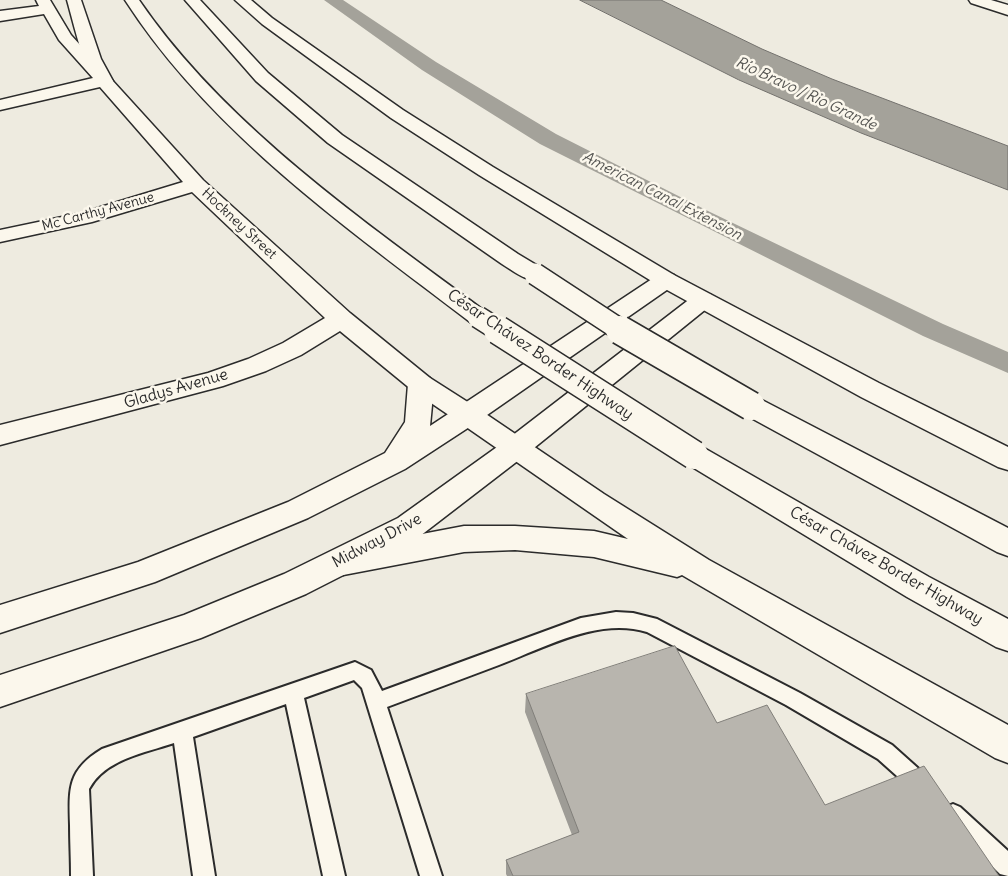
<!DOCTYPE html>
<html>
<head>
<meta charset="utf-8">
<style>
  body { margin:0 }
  canvas { display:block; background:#eeebe0 }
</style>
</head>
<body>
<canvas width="1008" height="876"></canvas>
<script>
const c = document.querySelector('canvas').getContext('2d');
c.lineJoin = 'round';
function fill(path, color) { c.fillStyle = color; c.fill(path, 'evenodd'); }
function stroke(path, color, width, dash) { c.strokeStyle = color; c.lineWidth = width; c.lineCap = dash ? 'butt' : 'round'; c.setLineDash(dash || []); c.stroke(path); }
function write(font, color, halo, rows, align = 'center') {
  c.font = font + ' Delius,sans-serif'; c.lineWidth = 5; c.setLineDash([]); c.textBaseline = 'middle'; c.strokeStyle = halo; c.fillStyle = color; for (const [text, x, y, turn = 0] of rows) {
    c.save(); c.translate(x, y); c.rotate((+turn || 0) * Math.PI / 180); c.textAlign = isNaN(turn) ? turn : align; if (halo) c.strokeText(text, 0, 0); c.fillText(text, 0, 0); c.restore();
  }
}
const water = new Path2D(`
  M 580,0 L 661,0 L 762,49 L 832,79 L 1008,146 L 1008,190 L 861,133 L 739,80 Z`);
fill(water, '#a4a29a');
stroke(water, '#74726e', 1);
fill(new Path2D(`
  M 324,0 L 343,0 L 436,62 L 556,134 L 710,212 L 943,324 L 1008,352 L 1008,373 L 923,336 L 540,144 L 422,70 Z`), '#a4a29a');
const service = new Path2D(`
  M 616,612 L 633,613 L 657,619 L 800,693 L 892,745 L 930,779 L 933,786 L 930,793 L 923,796 L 916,793 L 878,759 L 786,705 L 647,632 C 598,617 544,648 499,665 C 462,679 424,693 387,707 L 442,876 L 420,876 L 362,688 L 354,680 L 304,698 L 345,876 L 323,876 L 286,704 L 193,737 L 215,876 L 193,876 L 174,743 C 145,753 105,759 89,789 L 93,876 L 71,876 C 71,859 70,842 70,825 C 69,789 67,770 102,749 L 355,662 L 371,670 L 382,691 L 581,618 Z
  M 953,804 L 960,807 L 1008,851 L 1008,876 L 1000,874 L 946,821 L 943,814 L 946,807 Z`);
const minor = new Path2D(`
  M 36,0 L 50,0 L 71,35 L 203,180 L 350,313 L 430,378 L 477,408 L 481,415 L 477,422 L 468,425 L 459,422 L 412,390 L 340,331 L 301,355 L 266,371 L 223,386 L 0,445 L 0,425 L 208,373 L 248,359 L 283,343 L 325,318 L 192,192 L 92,222 L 0,242 L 0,230 L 81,213 L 183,182 L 100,87 L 0,110 L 0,100 L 93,78 L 59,40 L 44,14 L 0,21 L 0,11 L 39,6 Z`);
const secondary = new Path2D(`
  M 666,273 L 674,275 L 677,280 L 674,285 L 477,422 L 405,469 L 308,518 L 155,582 L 0,633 L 0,605 L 138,562 L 288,502 L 385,453 L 405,422 L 408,384 L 412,378 L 421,375 L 430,378 L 434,384 L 430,426 L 658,275 Z
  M 703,293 L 711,295 L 715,300 L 711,305 L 524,456 L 420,536 L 306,594 L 201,638 L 0,707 L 0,675 L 184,615 L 284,574 L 398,518 L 504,442 L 695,295 Z`);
const trunk = new Path2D(`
  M 969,0 L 991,0 L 1008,5 L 1008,15 L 971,3 Z`);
const motorway = new Path2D(`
  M 67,0 L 81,0 L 101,59 L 113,81 L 110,85 L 104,86 L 98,85 C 81,60 75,28 67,0 Z
  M 125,0 L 139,0 C 225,126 365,222 486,312 L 490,317 L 486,322 L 478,325 L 470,322 C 346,227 211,133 125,0 Z
  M 185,0 L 200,0 L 268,73 L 342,135 L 518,254 L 543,269 L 546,274 L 543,279 C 527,283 515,272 502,264 L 328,143 L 256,81 Z
  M 235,0 L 251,0 L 272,18 L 403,110 L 493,167 L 674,275 L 879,383 L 1008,447 L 1008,470 L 998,467 L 861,397 L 658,285 L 479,175 L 391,118 L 262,24 Z
  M 751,396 L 760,399 L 1008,528 L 1008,556 L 997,552 L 742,413 L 738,406 L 742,399 Z
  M 468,405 L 477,408 L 604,494 L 709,560 L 1008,725 L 1008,763 L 995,758 L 682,575 L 677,577 L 594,557 L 515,550 L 464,552 L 338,576 L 327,572 L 322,563 L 327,554 L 338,550 L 464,526 L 515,526 L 594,531 L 628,539 L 459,422 L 455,415 L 459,408 Z
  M 694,444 L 704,448 L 929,577 L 1008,619 L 1008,651 L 996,647 L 907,597 L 684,462 L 680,455 L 684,448 Z`);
stroke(service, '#2b2b2b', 4);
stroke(minor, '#2b2b2b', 3);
stroke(secondary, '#2b2b2b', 3);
stroke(trunk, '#2b2b2b', 3);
stroke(motorway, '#2b2b2b', 3);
fill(service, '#fbf7ec');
fill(minor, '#fbf7ec');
fill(secondary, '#fbf7ec');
fill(trunk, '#fbf7ec');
fill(motorway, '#fbf7ec');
const motorwayBridgeFar1 = new Path2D(`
  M 535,274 L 622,331
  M 478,317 L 500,331`);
const motorwayBridge = new Path2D(`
  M 498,330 L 694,455
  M 620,330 L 751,406`);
stroke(motorwayBridgeFar1, '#2b2b2b', 24, []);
stroke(motorwayBridge, '#2b2b2b', 31, []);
stroke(motorwayBridgeFar1, '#fbf7ec', 21);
stroke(motorwayBridge, '#fbf7ec', 28);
fill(new Path2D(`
  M 526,694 L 717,723 L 825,805 L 999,876 L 507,876 L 506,874 L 506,860 L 572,835 L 525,712 Z`), '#9e9c96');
const building = new Path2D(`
  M 675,646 L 717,723 L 767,705 L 825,805 L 924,766 L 999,876 L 513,876 L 506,860 L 579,832 L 526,694 Z`);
fill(building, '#b8b5ae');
stroke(building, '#817f7a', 1);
write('14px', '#2b2b2b', '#fbf7ec', [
  ["Mc Carthy Avenue",98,212,-15],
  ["Hockney Street",239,224,43]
]);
write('italic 15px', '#555552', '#fbf7ec', [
  ["Río Bravo / Rio Grande",806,94,25],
  ["American Canal Extension",662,196,27]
]);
write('16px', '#2b2b2b', '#fbf7ec', [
  ["César Chávez Border Highway",540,355,34],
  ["Gladys Avenue",176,389,-16],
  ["Midway Drive",377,541,-28],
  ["César Chávez Border Highway",886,566,30]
]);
</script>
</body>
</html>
